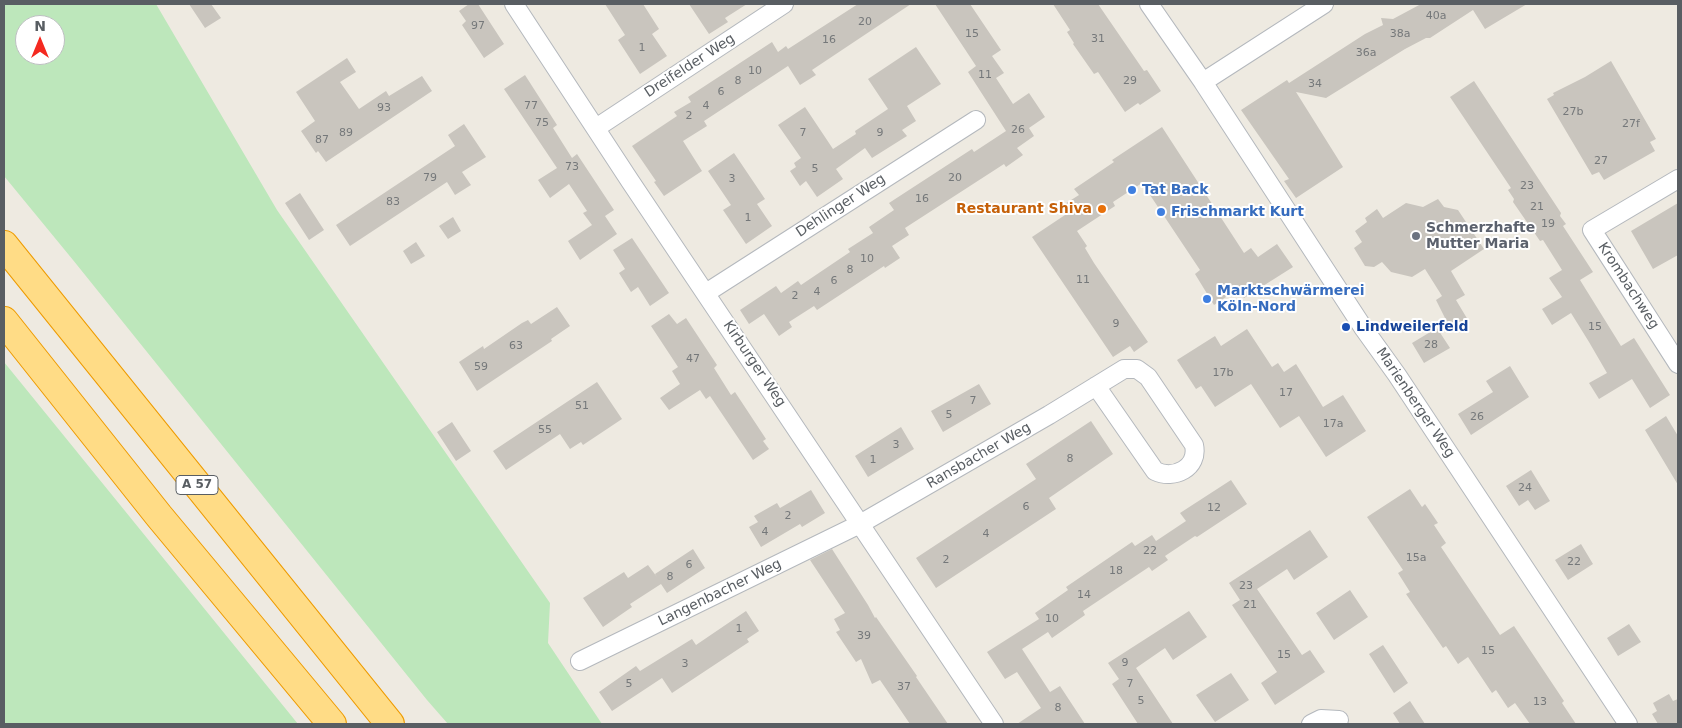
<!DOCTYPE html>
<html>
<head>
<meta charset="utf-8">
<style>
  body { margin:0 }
  #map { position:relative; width:1682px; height:728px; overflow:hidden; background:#eeeae1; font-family:"DejaVu Sans",sans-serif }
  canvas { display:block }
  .frame { position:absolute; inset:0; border:5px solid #595e63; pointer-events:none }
  .north { position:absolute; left:15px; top:15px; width:50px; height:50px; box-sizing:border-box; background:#fff; border:1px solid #bdbfc1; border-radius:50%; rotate:0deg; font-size:14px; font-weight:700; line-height:20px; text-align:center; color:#595e63 }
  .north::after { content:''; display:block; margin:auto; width:18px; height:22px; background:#f42920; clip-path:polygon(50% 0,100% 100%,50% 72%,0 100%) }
</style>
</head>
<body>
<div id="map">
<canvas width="1682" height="728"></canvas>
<div class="frame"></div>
<div class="north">N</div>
</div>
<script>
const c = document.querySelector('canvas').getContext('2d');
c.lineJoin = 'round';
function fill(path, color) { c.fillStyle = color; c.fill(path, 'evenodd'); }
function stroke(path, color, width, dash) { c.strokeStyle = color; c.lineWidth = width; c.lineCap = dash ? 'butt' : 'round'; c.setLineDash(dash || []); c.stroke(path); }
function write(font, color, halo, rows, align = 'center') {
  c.font = font + ' "DejaVu Sans",sans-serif'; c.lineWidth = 4; c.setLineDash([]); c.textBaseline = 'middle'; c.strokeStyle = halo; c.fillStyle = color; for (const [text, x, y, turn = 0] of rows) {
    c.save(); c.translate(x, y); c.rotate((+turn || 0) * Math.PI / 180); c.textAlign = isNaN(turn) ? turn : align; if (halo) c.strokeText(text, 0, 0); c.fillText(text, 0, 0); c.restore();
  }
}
fill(new Path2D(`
  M 4,4 L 156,4 L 277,210 L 550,603 L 548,643 L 602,724 L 448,724 L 427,700 L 73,260 L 4,176 ZM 25,25 L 55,25 L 55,55 L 25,55 Z
  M 4,362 L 298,724 L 4,724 Z`), '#bde7bb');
fill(new Path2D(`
  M 189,4 L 211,4 L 221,18 L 205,28 Z
  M 469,4 L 478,4 L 504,44 L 484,58 L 462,25 L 466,21 L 459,11 Z
  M 605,4 L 643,4 L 659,29 L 652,34 L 667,56 L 640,74 L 618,40 L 625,35 Z
  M 689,4 L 747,4 L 725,18 L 728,22 L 709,34 Z
  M 858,4 L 911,4 L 812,70 L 816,75 L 800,85 L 788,66 L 704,121 L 707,126 L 683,141 L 702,171 L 664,196 L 654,182 L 656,181 L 632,146 L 677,116 L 674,112 L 691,102 L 688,97 L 772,42 L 778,52 L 786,46 L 788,49 Z
  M 935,4 L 970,4 L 1001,50 L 992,56 L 1004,73 L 996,78 L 1013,104 L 1029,93 L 1045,117 L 1029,128 L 1034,136 L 1017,148 L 1023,155 L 1006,167 L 1004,164 L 905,228 L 909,235 L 892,246 L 900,258 L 885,268 L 884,266 L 817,310 L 814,306 L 789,322 L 792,327 L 779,336 L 764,314 L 749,324 L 740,310 L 776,286 L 781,293 L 798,281 L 801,285 L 850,252 L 848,249 L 873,233 L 869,227 L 894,210 L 889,203 L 972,149 L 974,152 L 1006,131 L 968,72 L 976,66 Z
  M 1053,4 L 1098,4 L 1144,71 L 1147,70 L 1161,91 L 1140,105 L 1138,103 L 1125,112 L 1098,72 L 1094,74 L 1073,44 L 1074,43 L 1067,32 L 1070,30 Z
  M 1421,4 L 1527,4 L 1485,29 L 1473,10 L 1430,38 L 1426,38 L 1405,49 L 1326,98 L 1296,92 L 1343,167 L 1296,198 L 1284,181 L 1289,179 L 1241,110 L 1287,80 L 1289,83 L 1365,34 L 1383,25 L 1381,18 L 1393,19 Z
  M 916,47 L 941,84 L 907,106 L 916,121 L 902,130 L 907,136 L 872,158 L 865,148 L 836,169 L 843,179 L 817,197 L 806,181 L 800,186 L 790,171 L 796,167 L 794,163 L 801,158 L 778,125 L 805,107 L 833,149 L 856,134 L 855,131 L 888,109 L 868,79 Z
  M 347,58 L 356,72 L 340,82 L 359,109 L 386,91 L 389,96 L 422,76 L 432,91 L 326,162 L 318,151 L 316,153 L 301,131 L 315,121 L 296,92 Z
  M 1611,61 L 1656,139 L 1650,142 L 1655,151 L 1604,180 L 1599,172 L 1592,175 L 1547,99 L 1554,95 L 1553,93 L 1585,77 Z
  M 525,75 L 557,125 L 553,128 L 572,158 L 577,154 L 614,210 L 605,216 L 617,234 L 580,260 L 568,241 L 592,225 L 583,213 L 587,211 L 569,184 L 550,198 L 538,180 L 557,168 L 504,89 Z
  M 1474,81 L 1561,213 L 1560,216 L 1566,224 L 1563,226 L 1593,272 L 1580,280 L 1621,346 L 1634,338 L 1670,395 L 1650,408 L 1632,379 L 1599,399 L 1589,383 L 1607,373 L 1589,342 L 1571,313 L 1552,325 L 1542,309 L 1562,297 L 1549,278 L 1562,270 L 1543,240 L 1540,241 L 1513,202 L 1514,199 L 1508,190 L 1511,188 L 1450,97 Z
  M 464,124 L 486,157 L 462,172 L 471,185 L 455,195 L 447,182 L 350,246 L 336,225 L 455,146 L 448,135 Z
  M 1162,127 L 1244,253 L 1251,248 L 1258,257 L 1277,244 L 1293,267 L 1244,298 L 1238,289 L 1214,305 L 1195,274 L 1200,270 L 1142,183 L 1113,202 L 1115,206 L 1077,231 L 1087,246 L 1085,248 L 1094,263 L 1148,342 L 1134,352 L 1130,346 L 1113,357 L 1032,237 L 1065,215 L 1060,207 L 1079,195 L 1074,189 L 1114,162 L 1112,160 Z
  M 734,153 L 765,199 L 757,204 L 772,226 L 746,244 L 723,210 L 731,205 L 708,171 Z
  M 300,193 L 324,230 L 309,240 L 285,203 Z
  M 1438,199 L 1444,207 L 1458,210 L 1484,249 L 1451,271 L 1465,295 L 1456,300 L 1468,320 L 1451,330 L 1436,300 L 1442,296 L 1425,269 L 1412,277 L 1391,272 L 1382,262 L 1374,267 L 1365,266 L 1354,248 L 1362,242 L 1355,231 L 1367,222 L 1365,218 L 1377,209 L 1383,218 L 1406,203 L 1423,207 Z
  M 1678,203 L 1678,255 L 1653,269 L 1631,231 Z
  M 453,217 L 461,231 L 448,239 L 439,226 Z
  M 632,238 L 669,293 L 650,306 L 638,287 L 631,292 L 619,273 L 625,269 L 613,250 Z
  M 416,242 L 425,256 L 411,264 L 403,251 Z
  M 557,307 L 570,326 L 551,339 L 552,341 L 477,391 L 459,362 L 483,346 L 484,349 L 522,323 L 528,320 L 531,324 Z
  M 669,314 L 677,324 L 686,318 L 717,365 L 714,368 L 731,395 L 735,392 L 766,439 L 763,441 L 769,449 L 753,460 L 710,396 L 706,399 L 700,390 L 669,410 L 660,398 L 680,384 L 672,371 L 678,367 L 651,326 Z
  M 1437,328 L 1450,348 L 1424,363 L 1412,343 Z
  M 1247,329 L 1272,367 L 1278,363 L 1284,372 L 1296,364 L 1323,407 L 1343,395 L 1366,431 L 1326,457 L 1299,416 L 1280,428 L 1251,384 L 1215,407 L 1201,386 L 1196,389 L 1177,360 L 1215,336 L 1221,346 Z
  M 1510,366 L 1529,397 L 1471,435 L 1458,414 L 1493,392 L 1486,381 Z
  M 597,382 L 622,419 L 583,445 L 581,442 L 570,449 L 560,434 L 506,470 L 493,451 Z
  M 979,384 L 991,404 L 943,432 L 931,411 Z
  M 1666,416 L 1678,436 L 1678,485 L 1645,430 Z
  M 1091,421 L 1113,454 L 1049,498 L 1056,509 L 936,588 L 916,558 L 1036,479 L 1026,464 Z
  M 452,422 L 471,451 L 456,461 L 437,432 Z
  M 901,427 L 914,449 L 868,477 L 855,456 Z
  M 1531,470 L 1550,501 L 1535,510 L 1528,500 L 1519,506 L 1506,486 Z
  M 1231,480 L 1247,504 L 1197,537 L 1195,536 L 1165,556 L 1168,560 L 1152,571 L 1149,567 L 1083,611 L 1085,615 L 1052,638 L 1048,632 L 1022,649 L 1050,692 L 1060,686 L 1085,724 L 1017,724 L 1041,708 L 1017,672 L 1005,679 L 987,652 L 1039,619 L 1035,613 L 1068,590 L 1066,587 L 1132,542 L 1135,546 L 1152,535 L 1156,541 L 1186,521 L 1180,513 Z
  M 1410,489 L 1422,507 L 1425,504 L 1438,523 L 1434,525 L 1446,543 L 1441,547 L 1500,635 L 1514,626 L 1564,701 L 1562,703 L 1576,724 L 1530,724 L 1515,703 L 1508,708 L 1496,690 L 1492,693 L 1468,657 L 1458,664 L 1446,646 L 1443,648 L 1406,594 L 1410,592 L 1398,573 L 1403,570 L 1367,517 Z
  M 811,490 L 825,513 L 802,527 L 800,524 L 761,547 L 749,527 L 758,522 L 754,516 L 777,503 L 780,508 Z
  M 1310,530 L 1328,557 L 1294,580 L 1287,569 L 1257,589 L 1302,655 L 1310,650 L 1325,672 L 1275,705 L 1261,683 L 1277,672 L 1232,605 L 1240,600 L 1229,583 Z
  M 1581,544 L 1593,564 L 1568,580 L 1555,560 Z
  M 693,549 L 705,568 L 667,593 L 661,584 L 630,604 L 632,607 L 603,627 L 583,598 L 624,572 L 628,578 L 648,565 L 657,577 L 655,574 Z
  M 832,549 L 868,605 L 875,618 L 876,617 L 917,676 L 916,677 L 948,724 L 910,724 L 880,680 L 872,684 L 861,659 L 856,662 L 836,632 L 840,630 L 834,619 L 845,613 L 810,560 Z
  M 1350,590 L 1368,617 L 1334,640 L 1316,613 Z
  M 746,611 L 759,631 L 747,639 L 749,642 L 672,693 L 662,678 L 612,711 L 599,692 L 636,666 L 640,671 L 692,639 L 696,645 Z
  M 1189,611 L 1207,637 L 1173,660 L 1165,648 L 1136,668 L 1173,724 L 1138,724 L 1112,684 L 1119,679 L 1108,663 Z
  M 1629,624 L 1641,642 L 1618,656 L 1607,638 Z
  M 1383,645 L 1408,683 L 1394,693 L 1369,654 Z
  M 1231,673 L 1249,700 L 1215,722 L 1196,695 Z
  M 1669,694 L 1673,701 L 1678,699 L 1678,724 L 1658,724 L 1652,714 L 1657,711 L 1653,703 Z
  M 1410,701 L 1425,724 L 1400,724 L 1393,713 Z`), '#c9c5be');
const street = new Path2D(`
  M 514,4 L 630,181 L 994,724
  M 1149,4 L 1203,82 L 1364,329 L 1397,375 L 1628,724
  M 1203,82 L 1324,4
  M 596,128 L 784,4
  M 1678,179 L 1592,230 L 1678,364
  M 706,293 L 976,120
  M 580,661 L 860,524 L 1049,415 L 1124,369 L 1137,369 L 1148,377 L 1194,445 C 1199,468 1174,480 1155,471 L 1096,386
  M 1311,724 L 1321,719 L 1339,720`);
const highway = new Path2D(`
  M 4,245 L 390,724
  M 4,321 L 159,516 L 332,724`);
stroke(street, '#b4b8bd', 20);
stroke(highway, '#ee9b00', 30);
stroke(street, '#fff', 18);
stroke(highway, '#ffdc86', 28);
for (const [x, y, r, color] of [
  [1132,190,5,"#3f7fe0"],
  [1102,209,5,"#e8710a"],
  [1161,212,5,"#3f7fe0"],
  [1416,236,5,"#6b7280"],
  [1207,299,5,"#3f7fe0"],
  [1346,327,5,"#1a4fb4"]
]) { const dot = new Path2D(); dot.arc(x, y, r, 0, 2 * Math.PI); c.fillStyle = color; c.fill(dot); stroke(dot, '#fff', 2); }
write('11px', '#75787a', null, [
  ["40a",1436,16],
  ["20",865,22],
  ["97",478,26],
  ["15",972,34],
  ["38a",1400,34],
  ["31",1098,39],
  ["16",829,40],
  ["1",642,48],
  ["36a",1366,53],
  ["10",755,71],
  ["11",985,75],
  ["8",738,81],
  ["29",1130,81],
  ["34",1315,84],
  ["6",721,92],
  ["77",531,106],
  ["4",706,106],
  ["93",384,108],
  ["27b",1573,112],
  ["2",689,116],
  ["75",542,123],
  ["27f",1631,124],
  ["26",1018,130],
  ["89",346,133],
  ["7",803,133],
  ["9",880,133],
  ["87",322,140],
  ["27",1601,161],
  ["73",572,167],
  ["5",815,169],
  ["79",430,178],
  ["20",955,178],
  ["3",732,179],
  ["23",1527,186],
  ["16",922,199],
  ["83",393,202],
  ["21",1537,207],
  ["1",748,218],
  ["19",1548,224],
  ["10",867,259],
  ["8",850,270],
  ["11",1083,280],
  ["6",834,281],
  ["4",817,292],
  ["2",795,296],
  ["9",1116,324],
  ["15",1595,327],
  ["28",1431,345],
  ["63",516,346],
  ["47",693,359],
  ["59",481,367],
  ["17b",1223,373],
  ["17",1286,393],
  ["7",973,401],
  ["51",582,406],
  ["5",949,415],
  ["26",1477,417],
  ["17a",1333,424],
  ["55",545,430],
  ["3",896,445],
  ["8",1070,459],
  ["1",873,460],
  ["24",1525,488],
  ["6",1026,507],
  ["12",1214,508],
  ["2",788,516],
  ["4",765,532],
  ["4",986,534],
  ["22",1150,551],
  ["15a",1416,558],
  ["2",946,560],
  ["22",1574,562],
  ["6",689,565],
  ["18",1116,571],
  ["8",670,577],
  ["23",1246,586],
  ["14",1084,595],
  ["21",1250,605],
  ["10",1052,619],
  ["1",739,629],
  ["39",864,636],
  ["15",1488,651],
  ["15",1284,655],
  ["9",1125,663],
  ["3",685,664],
  ["5",629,684],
  ["7",1130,684],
  ["37",904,687],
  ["5",1141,701],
  ["13",1540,702],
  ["8",1058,708]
]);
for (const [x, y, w] of [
  [197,485,42]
]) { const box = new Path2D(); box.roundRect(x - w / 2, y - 9.5, w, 19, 4); c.fillStyle = '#fff'; c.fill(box); stroke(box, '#595e63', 1); }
write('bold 12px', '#595e63', null, [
  ["A 57",197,485]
]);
write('14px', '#595e63', '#fff', [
  ["Dreifelder Weg",690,66,-33],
  ["Dehlinger Weg",841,206,-33],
  ["Krombachweg",1628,286,57],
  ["Kirburger Weg",754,364,56],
  ["Marienberger Weg",1415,403,56],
  ["Ransbacher Weg",979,456,-30],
  ["Langenbacher Weg",720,593,-26]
]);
write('bold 14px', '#366cbe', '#fff', [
  ["Tat Back",1142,190],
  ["Frischmarkt Kurt",1171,212],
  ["Marktschwärmerei",1217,291],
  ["Köln-Nord",1217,307]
], 'left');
write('bold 14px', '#c56008', '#fff', [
  ["Restaurant Shiva",1092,209]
], 'right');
write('bold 14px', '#5b616d', '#fff', [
  ["Schmerzhafte",1426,228],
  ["Mutter Maria",1426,244]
], 'left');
write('bold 14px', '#164399', '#fff', [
  ["Lindweilerfeld",1356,327]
], 'left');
</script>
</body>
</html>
